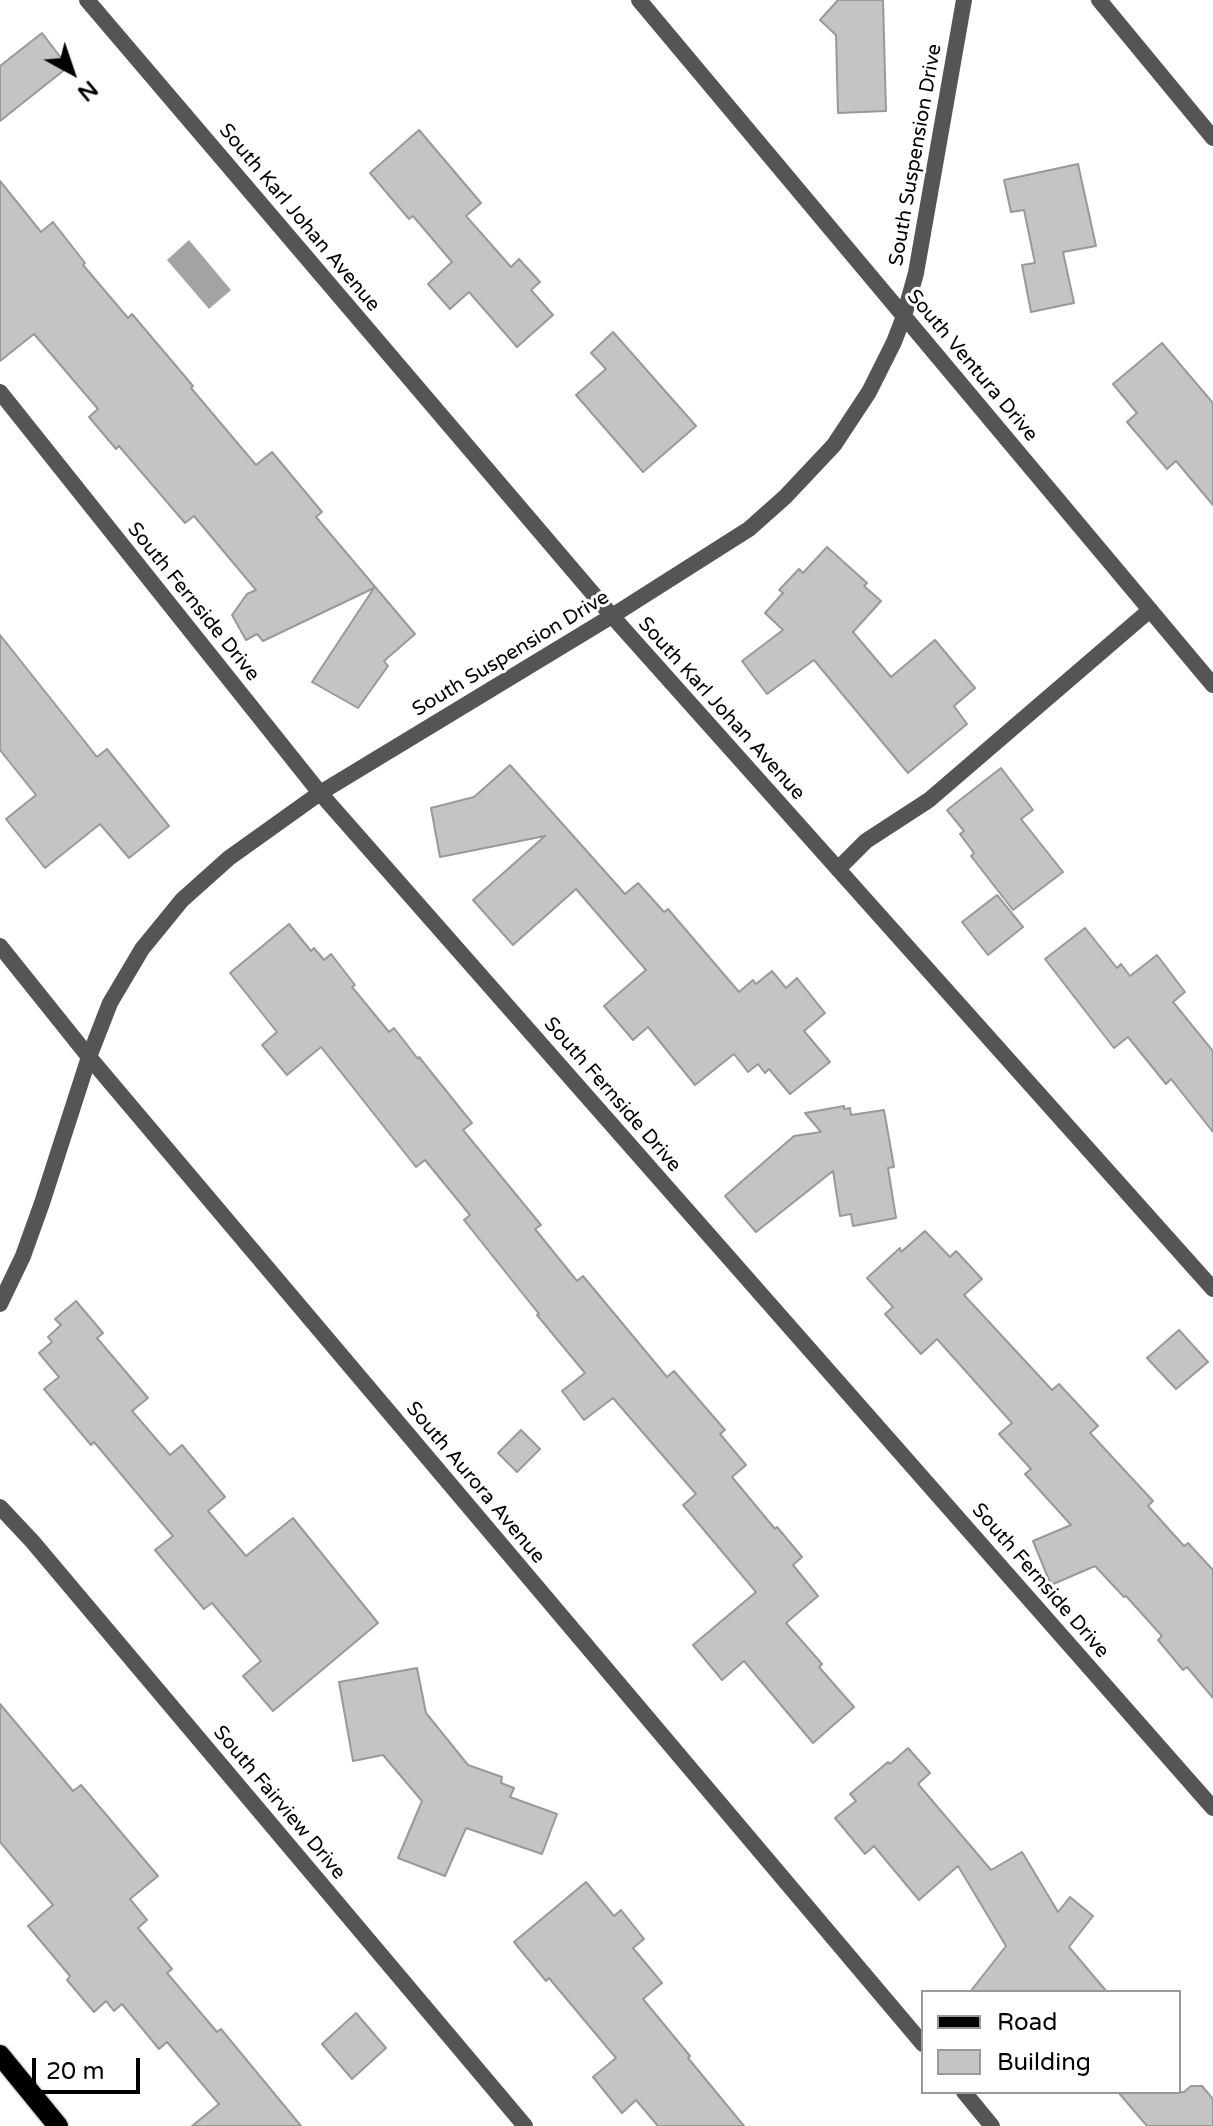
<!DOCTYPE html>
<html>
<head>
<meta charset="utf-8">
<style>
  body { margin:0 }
  #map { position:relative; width:1213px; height:2126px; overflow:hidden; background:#fff; font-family:"Varela Round",sans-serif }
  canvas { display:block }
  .legend { position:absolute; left:921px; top:1990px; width:260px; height:104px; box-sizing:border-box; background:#fff; border:2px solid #999; margin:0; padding:10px 14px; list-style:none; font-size:24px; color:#000 }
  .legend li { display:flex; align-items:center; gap:16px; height:40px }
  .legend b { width:40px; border:2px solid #999 }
  .north { position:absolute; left:32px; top:32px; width:80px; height:80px; -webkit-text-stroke:6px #fff; paint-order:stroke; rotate:140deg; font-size:22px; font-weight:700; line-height:32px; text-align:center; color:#000 }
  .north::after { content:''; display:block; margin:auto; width:28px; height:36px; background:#000; clip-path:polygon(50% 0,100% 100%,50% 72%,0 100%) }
  .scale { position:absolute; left:32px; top:2058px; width:108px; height:36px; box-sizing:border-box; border:4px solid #000; border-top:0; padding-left:10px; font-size:24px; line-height:28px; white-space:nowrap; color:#000; -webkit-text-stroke:6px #fff; paint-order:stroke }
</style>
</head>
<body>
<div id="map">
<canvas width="1213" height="2126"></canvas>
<ul class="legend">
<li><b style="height:10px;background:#000"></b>Road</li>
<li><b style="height:22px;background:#c4c4c4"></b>Building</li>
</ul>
<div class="north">N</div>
<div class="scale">20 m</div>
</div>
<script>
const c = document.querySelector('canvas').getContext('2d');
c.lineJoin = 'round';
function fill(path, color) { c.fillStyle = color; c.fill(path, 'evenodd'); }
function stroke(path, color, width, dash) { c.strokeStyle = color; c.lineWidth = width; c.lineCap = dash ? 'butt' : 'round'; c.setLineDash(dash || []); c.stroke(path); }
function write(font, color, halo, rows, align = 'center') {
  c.font = font + ' "Varela Round",sans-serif'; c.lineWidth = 6; c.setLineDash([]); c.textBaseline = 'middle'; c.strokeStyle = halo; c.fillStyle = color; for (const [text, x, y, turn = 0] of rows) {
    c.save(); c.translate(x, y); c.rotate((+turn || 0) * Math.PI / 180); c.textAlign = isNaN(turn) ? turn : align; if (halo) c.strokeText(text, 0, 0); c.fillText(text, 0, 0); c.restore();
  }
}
fill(new Path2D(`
  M 189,240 L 231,290 L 209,309 L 167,260 Z`), '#a3a3a3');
const building = new Path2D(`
  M 838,0 L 883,0 L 886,111 L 838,113 L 836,35 L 820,20 Z
  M 42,33 L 68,67 L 0,121 L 0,66 Z
  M 419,130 L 481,203 L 466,216 L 511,267 L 519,259 L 540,282 L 531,290 L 553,315 L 517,347 L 469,292 L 450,309 L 428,284 L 452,262 L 413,216 L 409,219 L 370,173 Z
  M 1078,164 L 1096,246 L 1063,252 L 1074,303 L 1031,312 L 1022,265 L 1035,263 L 1024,210 L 1011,212 L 1004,180 Z
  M 0,181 L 41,232 L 53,222 L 85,263 L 83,265 L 128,318 L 132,314 L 193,386 L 191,388 L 256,465 L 272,452 L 322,512 L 316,517 L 415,634 L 384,661 L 388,666 L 358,708 L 312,682 L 374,588 L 263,641 L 257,634 L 246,640 L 232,615 L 247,594 L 256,590 L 194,516 L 185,523 L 119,446 L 116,449 L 89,417 L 98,409 L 34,334 L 0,361 Z
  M 613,332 L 696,426 L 643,472 L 576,395 L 606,369 L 591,353 Z
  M 1162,343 L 1213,403 L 1213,505 L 1176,461 L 1167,469 L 1127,422 L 1137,413 L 1113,384 Z
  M 827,547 L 867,583 L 864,586 L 881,601 L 853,632 L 891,677 L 935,640 L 975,688 L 954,706 L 967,724 L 908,773 L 814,660 L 767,694 L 742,661 L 783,630 L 765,613 L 783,593 L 779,590 L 799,569 L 803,573 Z
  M 0,635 L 97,757 L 107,749 L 169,826 L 129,858 L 100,824 L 45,868 L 6,819 L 36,795 L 0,750 Z
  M 510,765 L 625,894 L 638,883 L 664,912 L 668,909 L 739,992 L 753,980 L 756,984 L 772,971 L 786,988 L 797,978 L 825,1013 L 804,1031 L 830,1062 L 790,1094 L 769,1069 L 765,1073 L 758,1064 L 748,1072 L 734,1054 L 695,1085 L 648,1027 L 633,1040 L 604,1006 L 646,970 L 576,889 L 513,945 L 473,900 L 545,836 L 440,857 L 431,808 L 474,797 Z
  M 1001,768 L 1033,810 L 1021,819 L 1063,872 L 1013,910 L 971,856 L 974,853 L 960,834 L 964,831 L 947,810 Z
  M 997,895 L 1023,927 L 988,955 L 962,922 Z
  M 289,924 L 311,951 L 314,948 L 324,960 L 331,954 L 355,985 L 352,987 L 389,1032 L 394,1028 L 418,1059 L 419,1057 L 472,1123 L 463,1130 L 541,1225 L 535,1229 L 577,1281 L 583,1276 L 667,1377 L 674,1371 L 725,1430 L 720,1434 L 746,1465 L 732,1477 L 775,1529 L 777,1527 L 802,1557 L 793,1565 L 818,1596 L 786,1623 L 822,1664 L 819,1667 L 854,1707 L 813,1743 L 744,1661 L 722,1680 L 693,1645 L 756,1592 L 683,1505 L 696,1494 L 613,1398 L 584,1420 L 562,1391 L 585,1373 L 537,1315 L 539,1314 L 464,1220 L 470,1215 L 425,1160 L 416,1167 L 321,1047 L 287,1075 L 262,1045 L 277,1032 L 230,973 Z
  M 1085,928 L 1117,968 L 1121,964 L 1130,976 L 1157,955 L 1185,992 L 1173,1002 L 1213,1051 L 1213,1132 L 1171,1079 L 1166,1084 L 1128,1037 L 1114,1048 L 1045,959 Z
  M 844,1106 L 844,1109 L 850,1108 L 851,1115 L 884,1110 L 894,1167 L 888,1168 L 896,1218 L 853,1226 L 851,1214 L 840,1216 L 833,1171 L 756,1232 L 725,1196 L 794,1136 L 821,1132 L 805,1113 Z
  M 925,1231 L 950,1257 L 956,1251 L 982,1279 L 964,1295 L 1052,1390 L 1059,1384 L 1098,1426 L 1090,1433 L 1153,1501 L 1148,1506 L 1184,1546 L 1188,1543 L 1213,1570 L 1213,1698 L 1187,1667 L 1183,1670 L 1158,1640 L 1162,1636 L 1126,1596 L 1124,1597 L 1095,1566 L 1051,1585 L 1033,1541 L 1071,1525 L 1025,1474 L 1031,1469 L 999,1434 L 1012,1423 L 937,1339 L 921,1354 L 885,1314 L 893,1307 L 867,1278 L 900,1248 L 901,1252 Z
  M 76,1301 L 103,1333 L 97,1338 L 148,1398 L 132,1411 L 170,1455 L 182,1445 L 225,1497 L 208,1511 L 246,1556 L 293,1518 L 378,1623 L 273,1711 L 243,1676 L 261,1661 L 212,1603 L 204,1609 L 155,1550 L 173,1536 L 94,1442 L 91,1445 L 44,1389 L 59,1377 L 39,1353 L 52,1342 L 48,1337 L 61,1325 L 55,1319 Z
  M 1179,1330 L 1208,1362 L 1176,1389 L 1147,1358 Z
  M 521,1430 L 540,1449 L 517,1472 L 498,1453 Z
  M 417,1668 L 426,1713 L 468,1765 L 502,1777 L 501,1783 L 514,1788 L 510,1797 L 557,1814 L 542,1854 L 466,1828 L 445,1876 L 398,1858 L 422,1801 L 383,1755 L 353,1761 L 339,1682 Z
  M 0,1704 L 73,1791 L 81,1785 L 158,1876 L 130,1899 L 147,1920 L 138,1928 L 172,1969 L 167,1973 L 217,2032 L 221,2029 L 301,2126 L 192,2126 L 219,2104 L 167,2042 L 159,2049 L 122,2004 L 114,2011 L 106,2001 L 94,2012 L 67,1980 L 70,1976 L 28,1926 L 53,1905 L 0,1842 Z
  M 908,1748 L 930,1773 L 918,1784 L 991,1870 L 1022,1852 L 1058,1912 L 1070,1897 L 1093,1916 L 1069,1947 L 1107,1992 L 970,1992 L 1006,1946 L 958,1866 L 919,1900 L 874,1846 L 865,1854 L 835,1818 L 856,1801 L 850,1794 L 888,1762 L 890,1764 Z
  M 586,1882 L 614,1916 L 621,1910 L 644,1939 L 633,1948 L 662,1983 L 643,1999 L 690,2056 L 688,2058 L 744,2126 L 658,2126 L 636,2100 L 622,2113 L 593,2077 L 616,2058 L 549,1978 L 546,1981 L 514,1942 Z
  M 356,2013 L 386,2048 L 352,2079 L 322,2044 Z
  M 1191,2086 L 1202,2086 L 1213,2099 L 1213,2126 L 1147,2126 L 1118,2092 L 1184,2092 Z`);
fill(building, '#c4c4c4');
stroke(building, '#999', 2);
const primary = new Path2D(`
  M 0,2055 L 58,2126`);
stroke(primary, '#dbdbdb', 23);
stroke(new Path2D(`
  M 838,869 L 866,841 L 929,800 L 1150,610`), '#555', 16);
stroke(new Path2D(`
  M 87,0 L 612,616 L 1213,1289
  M 639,0 L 1213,685
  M 1099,0 L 1213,138
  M 0,392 L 320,793 L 1213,1808
  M 0,946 L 89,1057 L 923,2044
  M 0,1304 L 23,1256 L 42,1203 L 89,1057 L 110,1003 L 142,949 L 182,900 L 229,858 L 320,793 L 612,616 L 749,529 L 785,497 L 834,445 L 869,392 L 894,342 L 904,316 L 916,273 L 964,0
  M 0,1507 L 32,1541 L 525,2126
  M 964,2092 L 992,2126`), '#555', 16);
stroke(primary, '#000', 20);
write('20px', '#000', '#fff', [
  ["South Suspension Drive",916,155,-80],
  ["South Karl Johan Avenue",299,218,50],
  ["South Ventura Drive",972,366,50],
  ["South Fernside Drive",193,602,51],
  ["South Suspension Drive",511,654,-31],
  ["South Karl Johan Avenue",721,709,48],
  ["South Fernside Drive",612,1095,49],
  ["South Aurora Avenue",475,1483,50],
  ["South Fernside Drive",1040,1581,49],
  ["South Fairview Drive",279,1803,50]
]);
</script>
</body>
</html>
